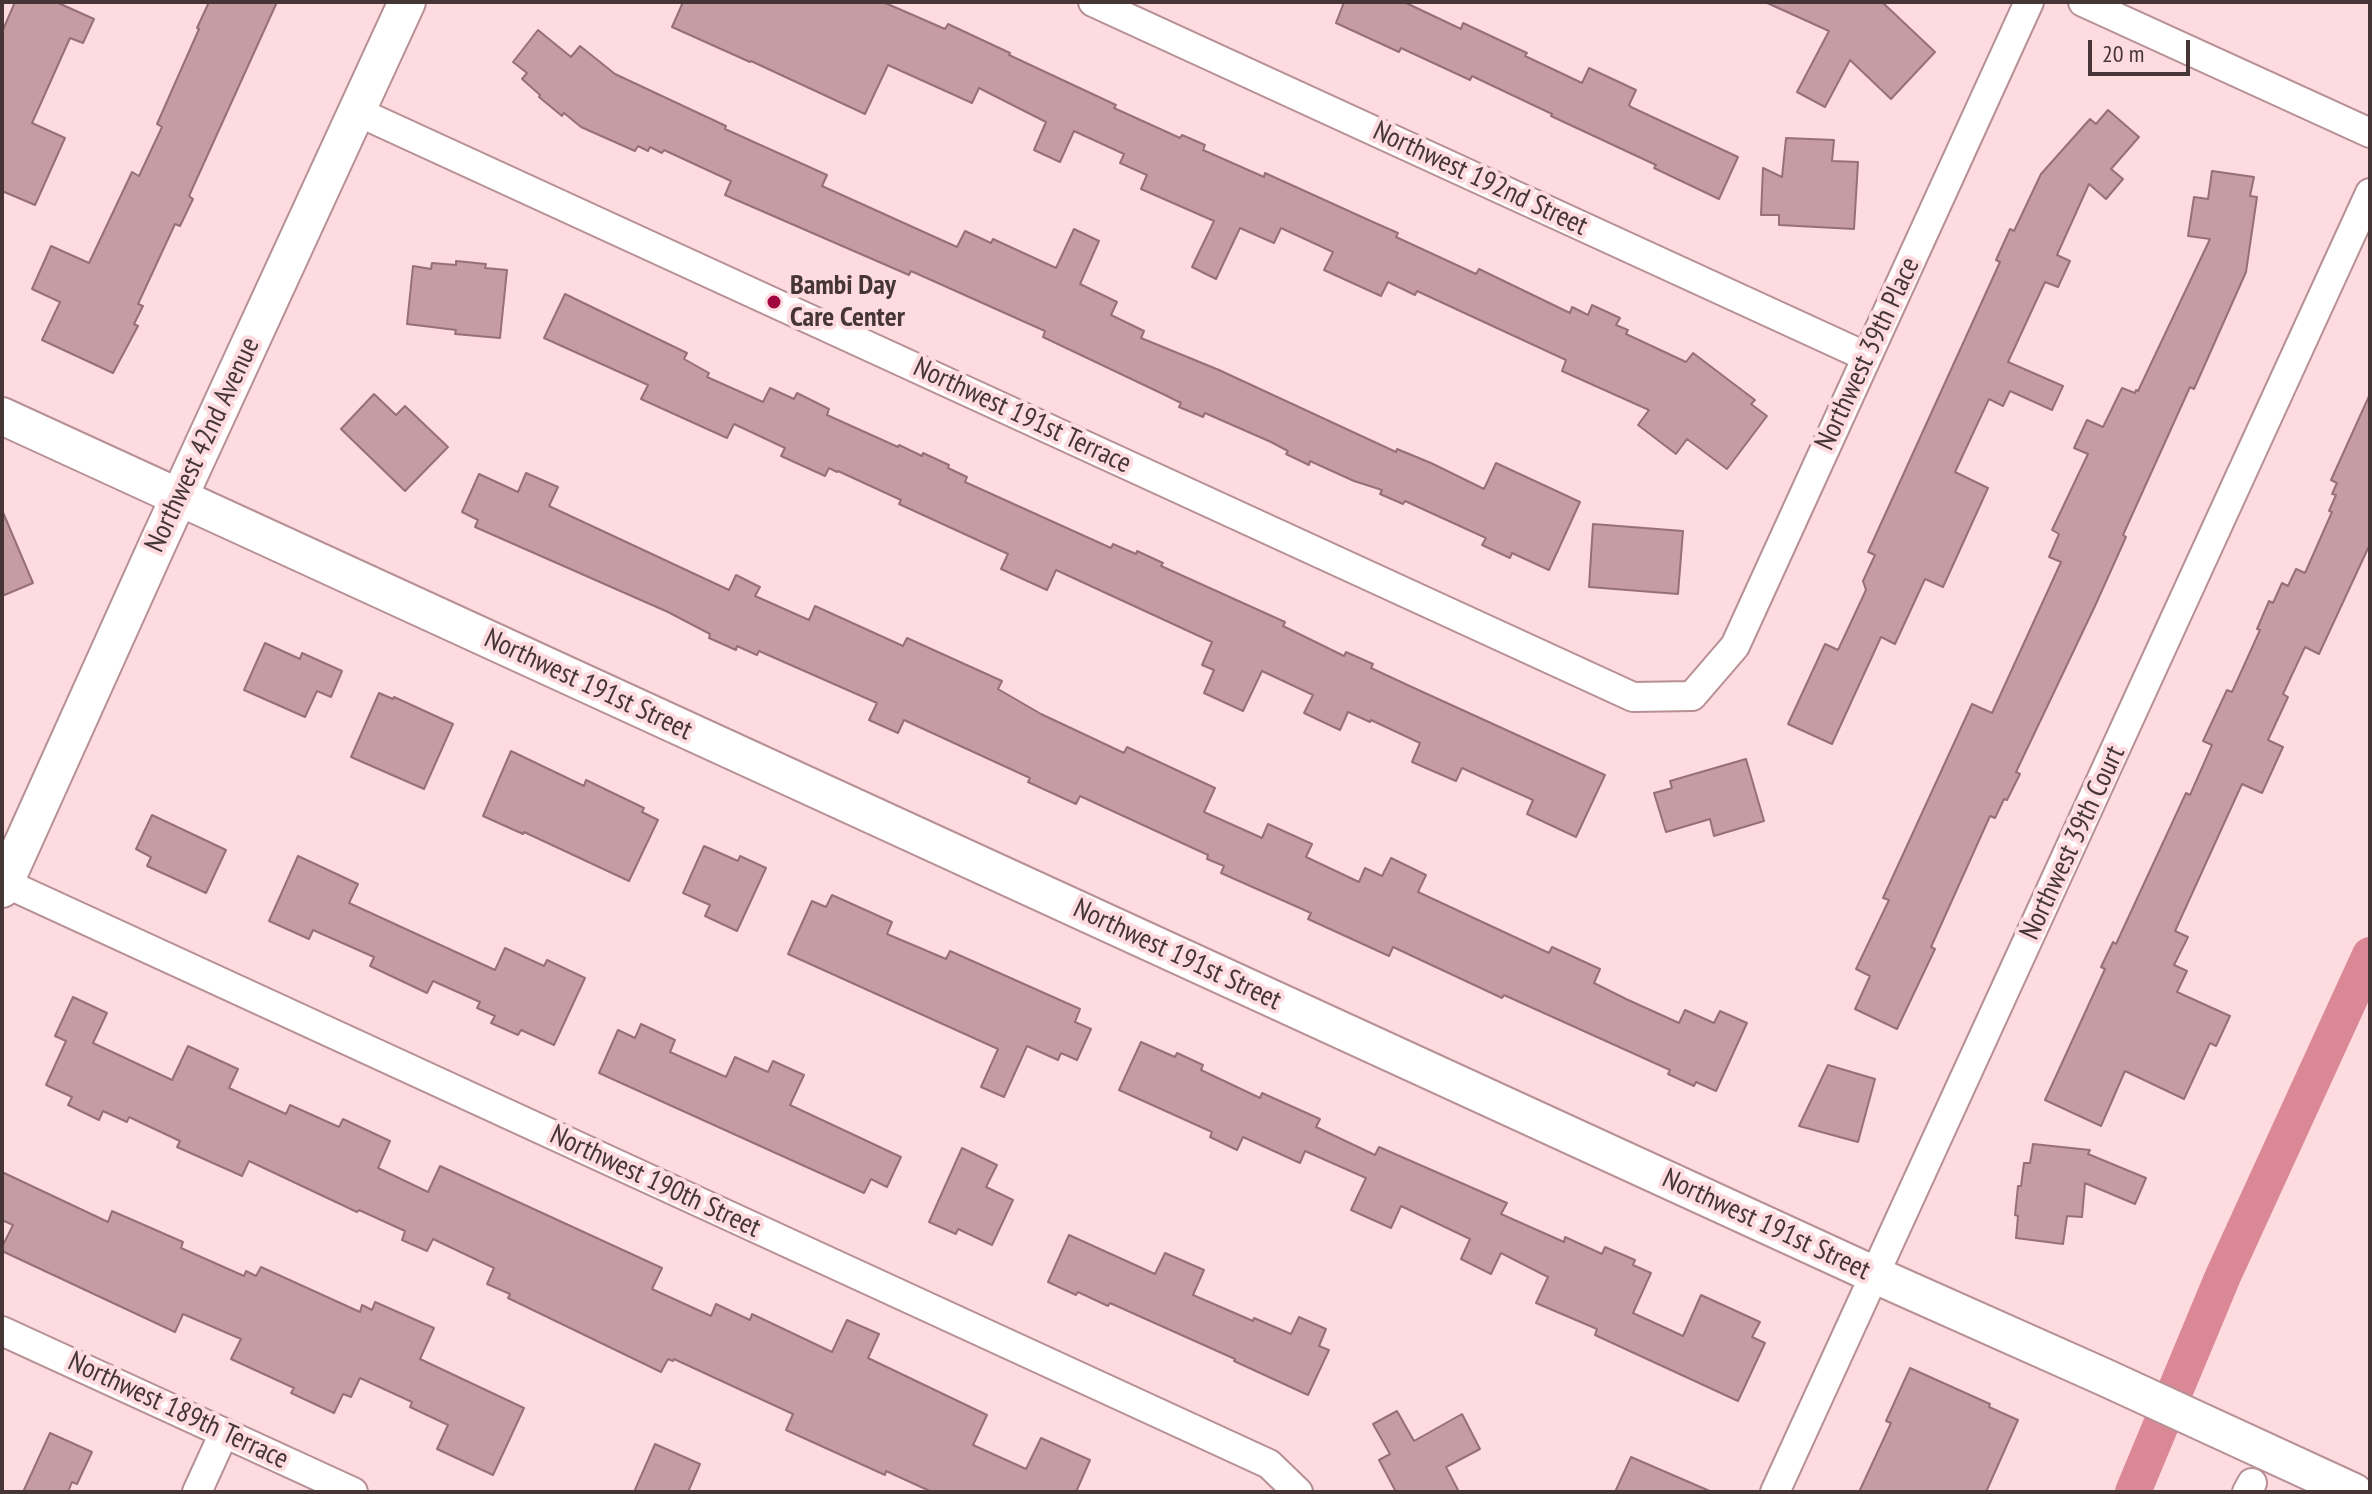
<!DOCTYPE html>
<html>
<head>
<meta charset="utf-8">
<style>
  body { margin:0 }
  #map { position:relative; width:2372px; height:1494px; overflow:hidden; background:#fddbdf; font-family:"PT Sans Narrow",sans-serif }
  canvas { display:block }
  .frame { position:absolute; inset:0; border:4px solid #463537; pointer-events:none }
  .scale { position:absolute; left:2088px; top:40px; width:102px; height:36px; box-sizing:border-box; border:4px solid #463537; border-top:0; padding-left:10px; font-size:24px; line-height:28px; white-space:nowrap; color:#463537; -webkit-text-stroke:6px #fddbdf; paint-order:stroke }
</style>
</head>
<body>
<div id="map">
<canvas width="2372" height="1494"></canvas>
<div class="frame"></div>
<div class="scale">20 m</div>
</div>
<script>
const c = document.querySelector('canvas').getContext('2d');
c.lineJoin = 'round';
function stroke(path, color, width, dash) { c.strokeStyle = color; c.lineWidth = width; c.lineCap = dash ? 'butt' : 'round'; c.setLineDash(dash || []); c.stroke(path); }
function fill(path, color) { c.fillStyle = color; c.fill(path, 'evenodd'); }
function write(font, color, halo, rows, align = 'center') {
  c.font = font + ' "PT Sans Narrow",sans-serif'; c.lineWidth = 8; c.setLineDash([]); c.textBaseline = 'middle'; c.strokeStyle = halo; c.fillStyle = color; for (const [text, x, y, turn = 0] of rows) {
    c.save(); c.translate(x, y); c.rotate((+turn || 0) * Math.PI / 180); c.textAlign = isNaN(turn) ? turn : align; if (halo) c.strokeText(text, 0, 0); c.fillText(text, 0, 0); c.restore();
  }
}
stroke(new Path2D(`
  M 2133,1492 L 2223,1276 L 2370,955`), '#da8896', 36);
const building = new Path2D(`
  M 15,2 L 56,2 L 94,19 L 83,43 L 70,38 L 32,123 L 65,138 L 35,205 L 2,191 L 2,32 Z
  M 209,2 L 277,2 L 189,196 L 193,199 L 180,226 L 175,224 L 138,304 L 143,306 L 134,324 L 138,326 L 113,373 L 42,340 L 60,302 L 32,289 L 51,246 L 89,263 L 132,172 L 139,176 L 162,127 L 157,124 L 199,29 L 197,28 Z
  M 683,2 L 883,2 L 945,29 L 948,24 L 1010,53 L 1009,55 L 1116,105 L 1114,108 L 1180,138 L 1182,135 L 1205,145 L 1203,150 L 1264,177 L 1265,173 L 1373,222 L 1398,233 L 1396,237 L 1476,274 L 1479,269 L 1570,313 L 1572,307 L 1588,315 L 1592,305 L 1620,318 L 1616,325 L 1628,330 L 1626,334 L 1686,362 L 1693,353 L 1755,400 L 1751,404 L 1767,416 L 1727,469 L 1687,439 L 1676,454 L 1638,425 L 1649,410 L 1562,371 L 1566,360 L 1417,291 L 1415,295 L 1388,282 L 1381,296 L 1324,270 L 1333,252 L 1281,228 L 1274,243 L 1240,228 L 1216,279 L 1192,267 L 1214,221 L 1141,189 L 1147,175 L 1120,163 L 1124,154 L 1074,131 L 1060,162 L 1034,150 L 1046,122 L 979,88 L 972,103 L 888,65 L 865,114 L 751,61 L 750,62 L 672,27 Z
  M 1344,2 L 1404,2 L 1461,29 L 1463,23 L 1478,30 L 1527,53 L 1525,56 L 1582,83 L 1589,68 L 1636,90 L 1629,105 L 1631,107 L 1738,157 L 1719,199 L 1654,168 L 1656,165 L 1551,116 L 1552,114 L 1472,76 L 1470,80 L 1401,48 L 1399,52 L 1336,23 Z
  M 1765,2 L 1882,2 L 1935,52 L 1891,99 L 1850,60 L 1825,107 L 1797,92 L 1829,31 Z
  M 538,30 L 571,57 L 580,46 L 615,74 L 726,126 L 725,129 L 827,175 L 822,186 L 957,247 L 965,231 L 991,243 L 993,239 L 1056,268 L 1074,229 L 1099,241 L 1080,284 L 1117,302 L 1111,315 L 1144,331 L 1141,338 L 1219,370 L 1396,452 L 1397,449 L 1431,463 L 1484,489 L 1496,463 L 1580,502 L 1549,570 L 1512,553 L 1510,558 L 1482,545 L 1486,538 L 1405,501 L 1403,504 L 1380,494 L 1382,490 L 1354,481 L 1310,461 L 1309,465 L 1286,454 L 1288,451 L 1271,442 L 1205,413 L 1203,417 L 1179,407 L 1181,403 L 1165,395 L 1043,337 L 1045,331 L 911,271 L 909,275 L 725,195 L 731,181 L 664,150 L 662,153 L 650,147 L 648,151 L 638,146 L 635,151 L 581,127 L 564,113 L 562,116 L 539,97 L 540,95 L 522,79 L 527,73 L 513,62 Z
  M 2108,110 L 2139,137 L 2111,169 L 2123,179 L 2106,199 L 2089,184 L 2057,255 L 2070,261 L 2058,287 L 2045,282 L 2008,362 L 2063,386 L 2052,410 L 2010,391 L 2003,406 L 1989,399 L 1955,472 L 1988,488 L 1943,587 L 1925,579 L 1895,644 L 1881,637 L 1832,744 L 1788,724 L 1825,644 L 1838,650 L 1866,590 L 1863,581 L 1875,555 L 1868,552 L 2000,262 L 1996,260 L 2010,229 L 2014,231 L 2041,174 L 2090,119 L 2096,124 Z
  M 1786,138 L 1834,140 L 1832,161 L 1858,162 L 1854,229 L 1779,225 L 1779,215 L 1761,215 L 1763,168 L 1782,177 Z
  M 2212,171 L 2254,177 L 2250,196 L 2257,197 L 2246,272 L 2194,389 L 2190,387 L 2123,535 L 2126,537 L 2095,606 L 2016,772 L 2020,774 L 2007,800 L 2004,799 L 1995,818 L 1990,816 L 1931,947 L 1935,949 L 1897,1029 L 1855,1009 L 1870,976 L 1856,969 L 1889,900 L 1883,898 L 1972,704 L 1992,713 L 2061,562 L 2049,557 L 2059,534 L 2052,530 L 2088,454 L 2074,448 L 2087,420 L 2103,427 L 2122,388 L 2135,393 L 2136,390 L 2138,391 L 2210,239 L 2188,236 L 2194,197 L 2208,199 Z
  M 456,261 L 486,264 L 485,268 L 507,270 L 500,338 L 455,334 L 456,330 L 407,324 L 413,266 L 431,269 L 432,263 L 456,265 Z
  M 565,294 L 687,353 L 684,359 L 709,373 L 707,377 L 763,402 L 770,388 L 794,399 L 797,393 L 829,409 L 827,415 L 898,447 L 899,445 L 922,456 L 923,453 L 949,465 L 948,468 L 967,477 L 965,482 L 1111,548 L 1113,544 L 1136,554 L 1137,551 L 1163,563 L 1161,566 L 1285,622 L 1283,626 L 1344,656 L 1346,652 L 1373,664 L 1371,668 L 1414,688 L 1605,775 L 1576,837 L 1527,814 L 1533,800 L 1462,768 L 1456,781 L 1412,762 L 1420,743 L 1371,720 L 1370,722 L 1348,712 L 1340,730 L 1304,713 L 1313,695 L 1262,671 L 1243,711 L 1204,693 L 1214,670 L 1202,665 L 1212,642 L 1056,570 L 1047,590 L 1001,569 L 1008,554 L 899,504 L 901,500 L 838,471 L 837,472 L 829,468 L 825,476 L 781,456 L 785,448 L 734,424 L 727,438 L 641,399 L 648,385 L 544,338 Z
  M 374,394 L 396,415 L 405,406 L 448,447 L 405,491 L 341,429 Z
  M 2370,394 L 2370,544 L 2319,654 L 2305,647 L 2283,694 L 2288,697 L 2268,740 L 2283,747 L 2262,793 L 2242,784 L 2175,931 L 2188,937 L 2174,965 L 2187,971 L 2177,992 L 2230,1016 L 2216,1046 L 2210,1043 L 2184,1099 L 2125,1071 L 2101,1126 L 2045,1100 L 2105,969 L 2101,967 L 2113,942 L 2116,944 L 2186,793 L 2190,795 L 2212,745 L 2203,741 L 2227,690 L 2232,692 L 2260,630 L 2257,629 L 2269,601 L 2273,603 L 2282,583 L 2288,586 L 2296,569 L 2305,573 L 2332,512 L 2329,511 L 2336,495 L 2332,494 L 2337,483 L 2331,480 Z
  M 526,473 L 558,487 L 549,506 L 729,590 L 736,575 L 760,587 L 755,596 L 809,620 L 815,606 L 903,646 L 907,638 L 1002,681 L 998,689 L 1041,714 L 1124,753 L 1127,747 L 1215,788 L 1204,812 L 1262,838 L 1268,824 L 1312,844 L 1306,857 L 1359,882 L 1365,868 L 1382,876 L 1391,858 L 1426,875 L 1418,892 L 1549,953 L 1552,947 L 1600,969 L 1594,983 L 1626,999 L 1679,1023 L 1685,1010 L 1714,1023 L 1720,1011 L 1747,1023 L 1716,1091 L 1696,1082 L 1694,1086 L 1668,1074 L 1670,1070 L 1504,995 L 1502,998 L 1393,947 L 1389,956 L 1308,919 L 1311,913 L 1221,873 L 1224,866 L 1207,859 L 1208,855 L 1080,796 L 1076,804 L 1028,782 L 1030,778 L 904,720 L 898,733 L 869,720 L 877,703 L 759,651 L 757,655 L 737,646 L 736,650 L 709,638 L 710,634 L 668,612 L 475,527 L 478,520 L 462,512 L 479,474 L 518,492 Z
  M 2,510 L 33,583 L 2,596 Z
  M 1593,524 L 1683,531 L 1678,594 L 1589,587 Z
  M 265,643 L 300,659 L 302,653 L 342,671 L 331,697 L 317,691 L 305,717 L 244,690 Z
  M 379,693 L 393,699 L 394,697 L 453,724 L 424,789 L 351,757 Z
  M 511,751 L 584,786 L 586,780 L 644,808 L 642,812 L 658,820 L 629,881 L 524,832 L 523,834 L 483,816 Z
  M 1746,759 L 1764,821 L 1714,836 L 1710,819 L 1666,832 L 1654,793 L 1672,788 L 1670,781 Z
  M 152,815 L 226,850 L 206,893 L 147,866 L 151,857 L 136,849 Z
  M 704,846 L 738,861 L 740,856 L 766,868 L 737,931 L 705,916 L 710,905 L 683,893 Z
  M 298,856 L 358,884 L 349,903 L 495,970 L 505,948 L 544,966 L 547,960 L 585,978 L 554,1045 L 521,1030 L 518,1035 L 491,1023 L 495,1016 L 477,1008 L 480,1002 L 433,981 L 427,993 L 370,966 L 374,957 L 313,930 L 309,939 L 269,921 Z
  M 832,895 L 892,922 L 887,934 L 946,959 L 950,951 L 1080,1009 L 1075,1022 L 1091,1029 L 1077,1060 L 1061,1053 L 1058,1060 L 1027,1046 L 1004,1097 L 981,1087 L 998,1049 L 788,954 L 812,901 L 826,907 Z
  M 73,997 L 107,1013 L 93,1043 L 172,1080 L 188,1046 L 238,1069 L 229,1088 L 286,1114 L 290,1105 L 339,1127 L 343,1119 L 390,1141 L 378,1168 L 428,1192 L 440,1166 L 662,1268 L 652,1289 L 711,1316 L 716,1304 L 750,1320 L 752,1314 L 832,1352 L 847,1320 L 879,1334 L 868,1358 L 987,1415 L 973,1445 L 1026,1469 L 1041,1438 L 1090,1460 L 1076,1492 L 932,1492 L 886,1471 L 885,1475 L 786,1430 L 793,1414 L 674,1359 L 673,1361 L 668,1359 L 661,1372 L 508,1298 L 510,1294 L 487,1284 L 494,1268 L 433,1239 L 427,1251 L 402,1240 L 405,1231 L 359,1210 L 357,1212 L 249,1161 L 242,1176 L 177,1147 L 180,1141 L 129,1117 L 127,1122 L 103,1111 L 99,1120 L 68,1105 L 72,1097 L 46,1085 L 66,1041 L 55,1036 Z
  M 641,1024 L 675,1040 L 670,1052 L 726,1077 L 735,1057 L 768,1072 L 773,1061 L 804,1075 L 790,1105 L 901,1157 L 887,1187 L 871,1179 L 864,1193 L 599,1073 L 618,1030 L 635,1038 Z
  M 1141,1042 L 1175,1057 L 1177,1053 L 1203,1065 L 1201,1070 L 1260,1098 L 1262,1093 L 1320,1119 L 1316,1127 L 1375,1155 L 1379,1147 L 1507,1203 L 1501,1214 L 1564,1242 L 1565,1237 L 1602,1254 L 1605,1247 L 1635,1260 L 1633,1265 L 1651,1273 L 1633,1313 L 1683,1336 L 1701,1295 L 1760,1322 L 1752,1337 L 1765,1343 L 1738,1401 L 1595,1335 L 1597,1329 L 1536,1303 L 1548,1277 L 1501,1253 L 1491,1274 L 1461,1259 L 1470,1239 L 1401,1206 L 1391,1228 L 1351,1210 L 1366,1178 L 1305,1151 L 1300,1163 L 1243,1137 L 1237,1150 L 1210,1137 L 1212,1132 L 1119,1090 Z
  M 1828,1065 L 1875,1079 L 1858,1142 L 1799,1126 Z
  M 2033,1144 L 2090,1150 L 2088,1154 L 2146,1178 L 2135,1204 L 2085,1183 L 2082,1217 L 2067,1216 L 2063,1244 L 2016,1238 L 2018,1216 L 2015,1215 L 2018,1186 L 2021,1186 L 2024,1163 L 2030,1163 Z
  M 962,1148 L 997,1165 L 986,1187 L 1013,1200 L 992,1245 L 958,1229 L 956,1234 L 929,1222 Z
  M 2,1172 L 108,1222 L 112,1211 L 183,1242 L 181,1248 L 244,1276 L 246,1271 L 256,1276 L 261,1267 L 360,1312 L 362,1305 L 372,1310 L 375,1302 L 434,1328 L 420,1359 L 524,1408 L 493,1475 L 437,1449 L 448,1425 L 410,1407 L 412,1402 L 360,1378 L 351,1397 L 343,1394 L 334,1413 L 291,1393 L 294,1388 L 231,1359 L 241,1339 L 183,1314 L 175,1332 L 2,1251 L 2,1247 L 13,1225 L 2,1220 Z
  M 1069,1235 L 1155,1274 L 1165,1253 L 1204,1270 L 1193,1295 L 1253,1321 L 1254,1318 L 1291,1334 L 1299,1317 L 1326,1329 L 1319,1346 L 1329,1350 L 1308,1395 L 1234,1361 L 1235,1359 L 1110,1303 L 1108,1306 L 1078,1292 L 1076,1295 L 1048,1282 Z
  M 1910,1368 L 1990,1404 L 1989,1407 L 2018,1420 L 1986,1492 L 1859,1492 L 1891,1423 L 1886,1421 Z
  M 1397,1411 L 1414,1441 L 1462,1414 L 1480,1449 L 1446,1467 L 1459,1492 L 1396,1492 L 1379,1460 L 1390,1454 L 1373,1424 Z
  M 50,1433 L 92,1452 L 77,1484 L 72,1482 L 68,1492 L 23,1492 Z
  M 655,1444 L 700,1464 L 688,1492 L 634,1492 Z
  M 1631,1457 L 1712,1492 L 1615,1492 Z`);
fill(building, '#c49ca2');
stroke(building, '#967076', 2);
const minor = new Path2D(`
  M 1093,2 L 1867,357
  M 2083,2 L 2370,133
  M 356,111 L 1633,697 L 1692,696 L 1735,646 L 2029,2
  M 5,883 L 1269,1464 L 1298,1492
  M 2,1331 L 353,1492
  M 197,1492 L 224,1433
  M 1775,1492 L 2370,193
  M 2247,1492 L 2252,1483`);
const tertiary = new Path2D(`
  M 2,416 L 1875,1275 L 2104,1377 L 2354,1492
  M 2,889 L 158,543 L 407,2`);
stroke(minor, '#b79095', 32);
stroke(tertiary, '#b79095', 40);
stroke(minor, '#fff', 28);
stroke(tertiary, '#fff', 36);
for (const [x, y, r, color] of [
  [774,302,8,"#a20642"]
]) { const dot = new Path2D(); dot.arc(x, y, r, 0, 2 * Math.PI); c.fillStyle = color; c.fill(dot); stroke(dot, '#fddbdf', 3); }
write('28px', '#463537', '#fddbdf', [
  ["Northwest 192nd Street",1480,179,25],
  ["Northwest 39th Place",1868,354,-65],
  ["Northwest 191st Terrace",1022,416,25],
  ["Northwest 42nd Avenue",203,445,-65],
  ["Northwest 191st Street",588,685,25],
  ["Northwest 39th Court",2073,843,-65],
  ["Northwest 191st Street",1177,955,25],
  ["Northwest 190th Street",655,1182,25],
  ["Northwest 191st Street",1766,1225,25],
  ["Northwest 189th Terrace",178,1411,25]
]);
write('bold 28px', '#463537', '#fddbdf', [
  ["Bambi Day",790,286],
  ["Care Center",790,318]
], 'left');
</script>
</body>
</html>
